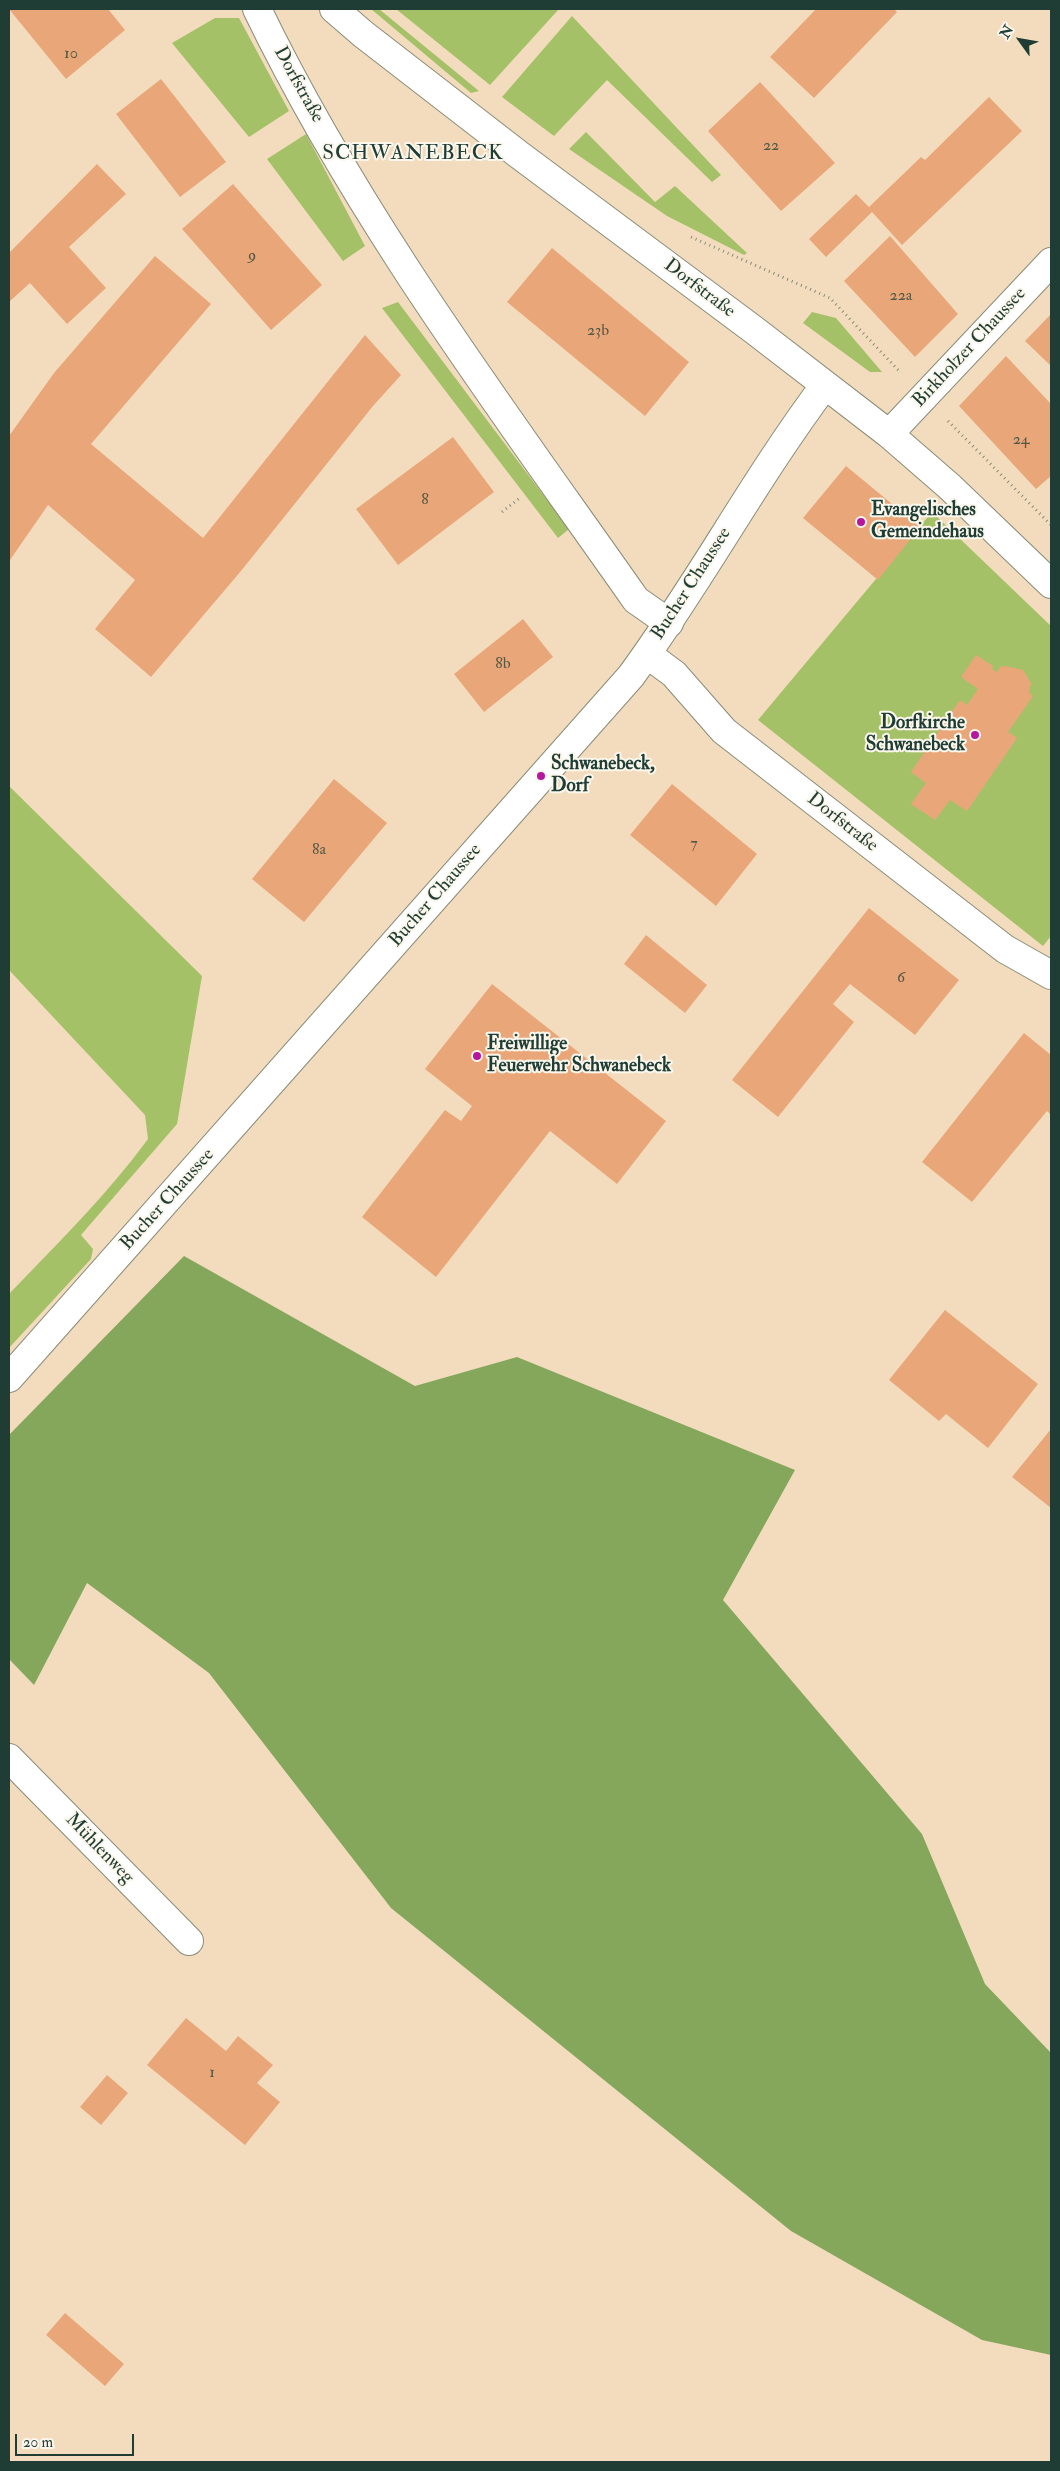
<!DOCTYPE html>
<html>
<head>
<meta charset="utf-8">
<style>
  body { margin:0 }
  #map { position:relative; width:1060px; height:2471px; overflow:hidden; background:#f3dcbe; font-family:"IM FELL Double Pica",serif }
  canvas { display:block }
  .frame { position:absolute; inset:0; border:10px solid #1f3d34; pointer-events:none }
  .north { position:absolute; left:995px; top:15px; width:50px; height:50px; -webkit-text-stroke:4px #fbf7ec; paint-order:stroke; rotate:302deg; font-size:14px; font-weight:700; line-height:20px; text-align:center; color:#1f3d34 }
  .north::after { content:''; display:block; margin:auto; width:18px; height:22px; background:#1f3d34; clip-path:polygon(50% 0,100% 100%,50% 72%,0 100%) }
  .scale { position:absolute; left:15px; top:2434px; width:119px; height:22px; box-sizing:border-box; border:2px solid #1f3d34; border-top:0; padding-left:6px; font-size:15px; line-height:18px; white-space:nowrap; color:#1f3d34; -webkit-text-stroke:4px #fbf7ec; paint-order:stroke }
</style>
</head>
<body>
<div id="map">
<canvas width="1060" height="2471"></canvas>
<div class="frame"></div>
<div class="north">N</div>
<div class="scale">20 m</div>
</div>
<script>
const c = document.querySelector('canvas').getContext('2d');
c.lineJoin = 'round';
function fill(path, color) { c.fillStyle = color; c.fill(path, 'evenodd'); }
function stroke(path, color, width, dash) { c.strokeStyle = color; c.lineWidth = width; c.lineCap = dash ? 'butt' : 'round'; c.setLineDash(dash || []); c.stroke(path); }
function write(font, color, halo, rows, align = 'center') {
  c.font = font + ' "IM FELL Double Pica",serif'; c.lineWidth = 4; c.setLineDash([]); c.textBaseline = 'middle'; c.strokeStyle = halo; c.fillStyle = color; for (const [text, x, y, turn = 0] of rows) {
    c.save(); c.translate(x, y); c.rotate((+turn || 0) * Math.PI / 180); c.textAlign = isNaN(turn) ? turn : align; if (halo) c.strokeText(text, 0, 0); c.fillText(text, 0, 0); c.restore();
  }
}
fill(new Path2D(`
  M 371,9 L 379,9 L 479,91 L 471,93 Z
  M 396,9 L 559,9 L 490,85 Z
  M 572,16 L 721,175 L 712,182 L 607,80 L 554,136 L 502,97 Z
  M 215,18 L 239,18 L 289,111 L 249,137 L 172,43 Z
  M 586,132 L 655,202 L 675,186 L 747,253 L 744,255 L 667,216 L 569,149 Z
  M 306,134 L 365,246 L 343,261 L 267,159 Z
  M 398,302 L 569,529 L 558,538 L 382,308 Z
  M 812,312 L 836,318 L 882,372 L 870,372 L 803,323 Z
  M 932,512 L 1051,626 L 1051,936 L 1043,946 L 758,720 Z
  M 9,786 L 202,976 L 177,1124 L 81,1235 L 93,1249 L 91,1259 L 9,1348 L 9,1294 C 57,1244 107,1195 148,1139 L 145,1115 L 9,970 Z`), '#a5c168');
fill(new Path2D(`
  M 184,1256 L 415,1386 L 517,1357 L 795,1470 L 723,1600 L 922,1834 L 985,1984 L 1051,2053 L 1051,2355 L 982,2340 L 791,2231 L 391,1908 L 209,1673 L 87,1583 L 34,1685 L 9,1659 L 9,1435 Z`), '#84a75c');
fill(new Path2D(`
  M 9,9 L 108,9 L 125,30 L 66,79 Z
  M 816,9 L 894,9 L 897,12 L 814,98 L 770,57 Z
  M 161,79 L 226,162 L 180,197 L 116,114 Z
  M 760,82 L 835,163 L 781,211 L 708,131 Z
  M 989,97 L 1022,131 L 902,245 L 872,212 L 826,257 L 809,239 L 856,194 L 869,207 L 921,157 L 925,160 Z
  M 97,164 L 126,194 L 69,247 L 106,288 L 67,324 L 30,283 L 9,302 L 9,253 Z
  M 233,184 L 322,285 L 271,330 L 182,229 Z
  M 890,236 L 958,314 L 915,357 L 844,281 Z
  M 552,248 L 689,362 L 645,416 L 507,302 Z
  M 155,256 L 211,304 L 91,444 L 203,538 L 365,335 L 401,375 L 373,406 L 241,571 L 151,677 L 95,629 L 135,580 L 48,505 L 10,560 L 9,558 L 9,436 L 54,373 Z
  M 1051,314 L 1051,366 L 1025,341 Z
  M 1006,356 L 1051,404 L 1051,476 L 1036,489 L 959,406 Z
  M 453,437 L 494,492 L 398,565 L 356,509 Z
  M 846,466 L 920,527 L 878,580 L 803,518 Z
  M 523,619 L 553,657 L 484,712 L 454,674 Z
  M 976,655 L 993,666 L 992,669 L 997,672 L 1000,667 L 1005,666 L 1023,670 L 1031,683 L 1029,693 L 1033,696 L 1008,732 L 1017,738 L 967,811 L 950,800 L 935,820 L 911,804 L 926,783 L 911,772 L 960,700 L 967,705 L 978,689 L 961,677 Z
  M 334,779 L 387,823 L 304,922 L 252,879 Z
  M 672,784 L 757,854 L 716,906 L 630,835 Z
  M 869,908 L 959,980 L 915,1035 L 850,984 L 833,1004 L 854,1022 L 778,1117 L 732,1080 Z
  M 646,935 L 707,985 L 685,1013 L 624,964 Z
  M 492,984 L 666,1121 L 617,1184 L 550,1131 L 436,1277 L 362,1217 L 445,1110 L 461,1121 L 472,1106 L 425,1069 Z
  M 1024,1033 L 1051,1055 L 1051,1115 L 1047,1111 L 972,1202 L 922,1162 Z
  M 945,1310 L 1038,1384 L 988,1448 L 946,1414 L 939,1421 L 889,1380 Z
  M 1051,1429 L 1051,1508 L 1012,1477 Z
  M 186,2018 L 226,2051 L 238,2036 L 273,2065 L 257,2083 L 280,2102 L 245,2145 L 147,2065 Z
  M 107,2075 L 128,2093 L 101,2125 L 80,2107 Z
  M 65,2313 L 124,2364 L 105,2386 L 46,2335 Z`), '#e9a779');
const minor = new Path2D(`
  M 257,9 C 359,220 502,409 636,600 L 669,623
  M 647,654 L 674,674 L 724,731 L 1005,949 L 1051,975
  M 9,1758 L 189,1941`);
const major = new Path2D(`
  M 334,9 L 363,34 L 518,154 L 754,330 L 889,434 L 950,487 L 1051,584
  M 889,434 L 1051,262
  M 9,1378 L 631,676 C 700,582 755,478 825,385`);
stroke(minor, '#898c79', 30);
stroke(major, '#898c79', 30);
stroke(new Path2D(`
  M 691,237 L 830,298 L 900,372
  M 948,421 L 1051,525
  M 502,512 L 521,497`), '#898c79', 3, [1, 4]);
stroke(minor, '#fff', 28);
stroke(major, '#fff', 28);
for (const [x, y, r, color] of [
  [861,522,5,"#b5179e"],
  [975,735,5,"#b5179e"],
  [541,776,5,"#b5179e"],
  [477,1056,5,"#b5179e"]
]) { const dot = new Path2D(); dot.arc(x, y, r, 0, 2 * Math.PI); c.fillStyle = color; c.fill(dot); stroke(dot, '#fbf7ec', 2); }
write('16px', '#525845', null, [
  ["10",71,55],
  ["22",771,147],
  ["9",252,257],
  ["22a",901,297],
  ["23b",598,332],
  ["24",1021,441],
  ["8",425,501],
  ["8b",503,665],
  ["7",694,845],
  ["8a",319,851],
  ["6",901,979],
  ["1",212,2074]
]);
write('19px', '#1f3d34', '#fbf7ec', [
  ["Dorfstraße",298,85,61],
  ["Dorfstraße",699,289,37],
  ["Birkholzer Chaussee",970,348,-47],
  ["Bucher Chaussee",692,584,-57],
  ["Dorfstraße",842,823,38],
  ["Bucher Chaussee",436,896,-49],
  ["Bucher Chaussee",168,1200,-48],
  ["Mühlenweg",99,1849,46]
]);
write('bold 19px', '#1f3d34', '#fbf7ec', [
  ["Evangelisches",871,511],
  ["Gemeindehaus",871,533],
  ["Dorfkirche",965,724,"right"],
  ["Schwanebeck",965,746,"right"],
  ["Schwanebeck,",551,765],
  ["Dorf",551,787],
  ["Freiwillige",487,1045],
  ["Feuerwehr Schwanebeck",487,1067]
], 'left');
c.letterSpacing = '1px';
write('21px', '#1f3d34', '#fbf7ec', [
  ["SCHWANEBECK",413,154]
]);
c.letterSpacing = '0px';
</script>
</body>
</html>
